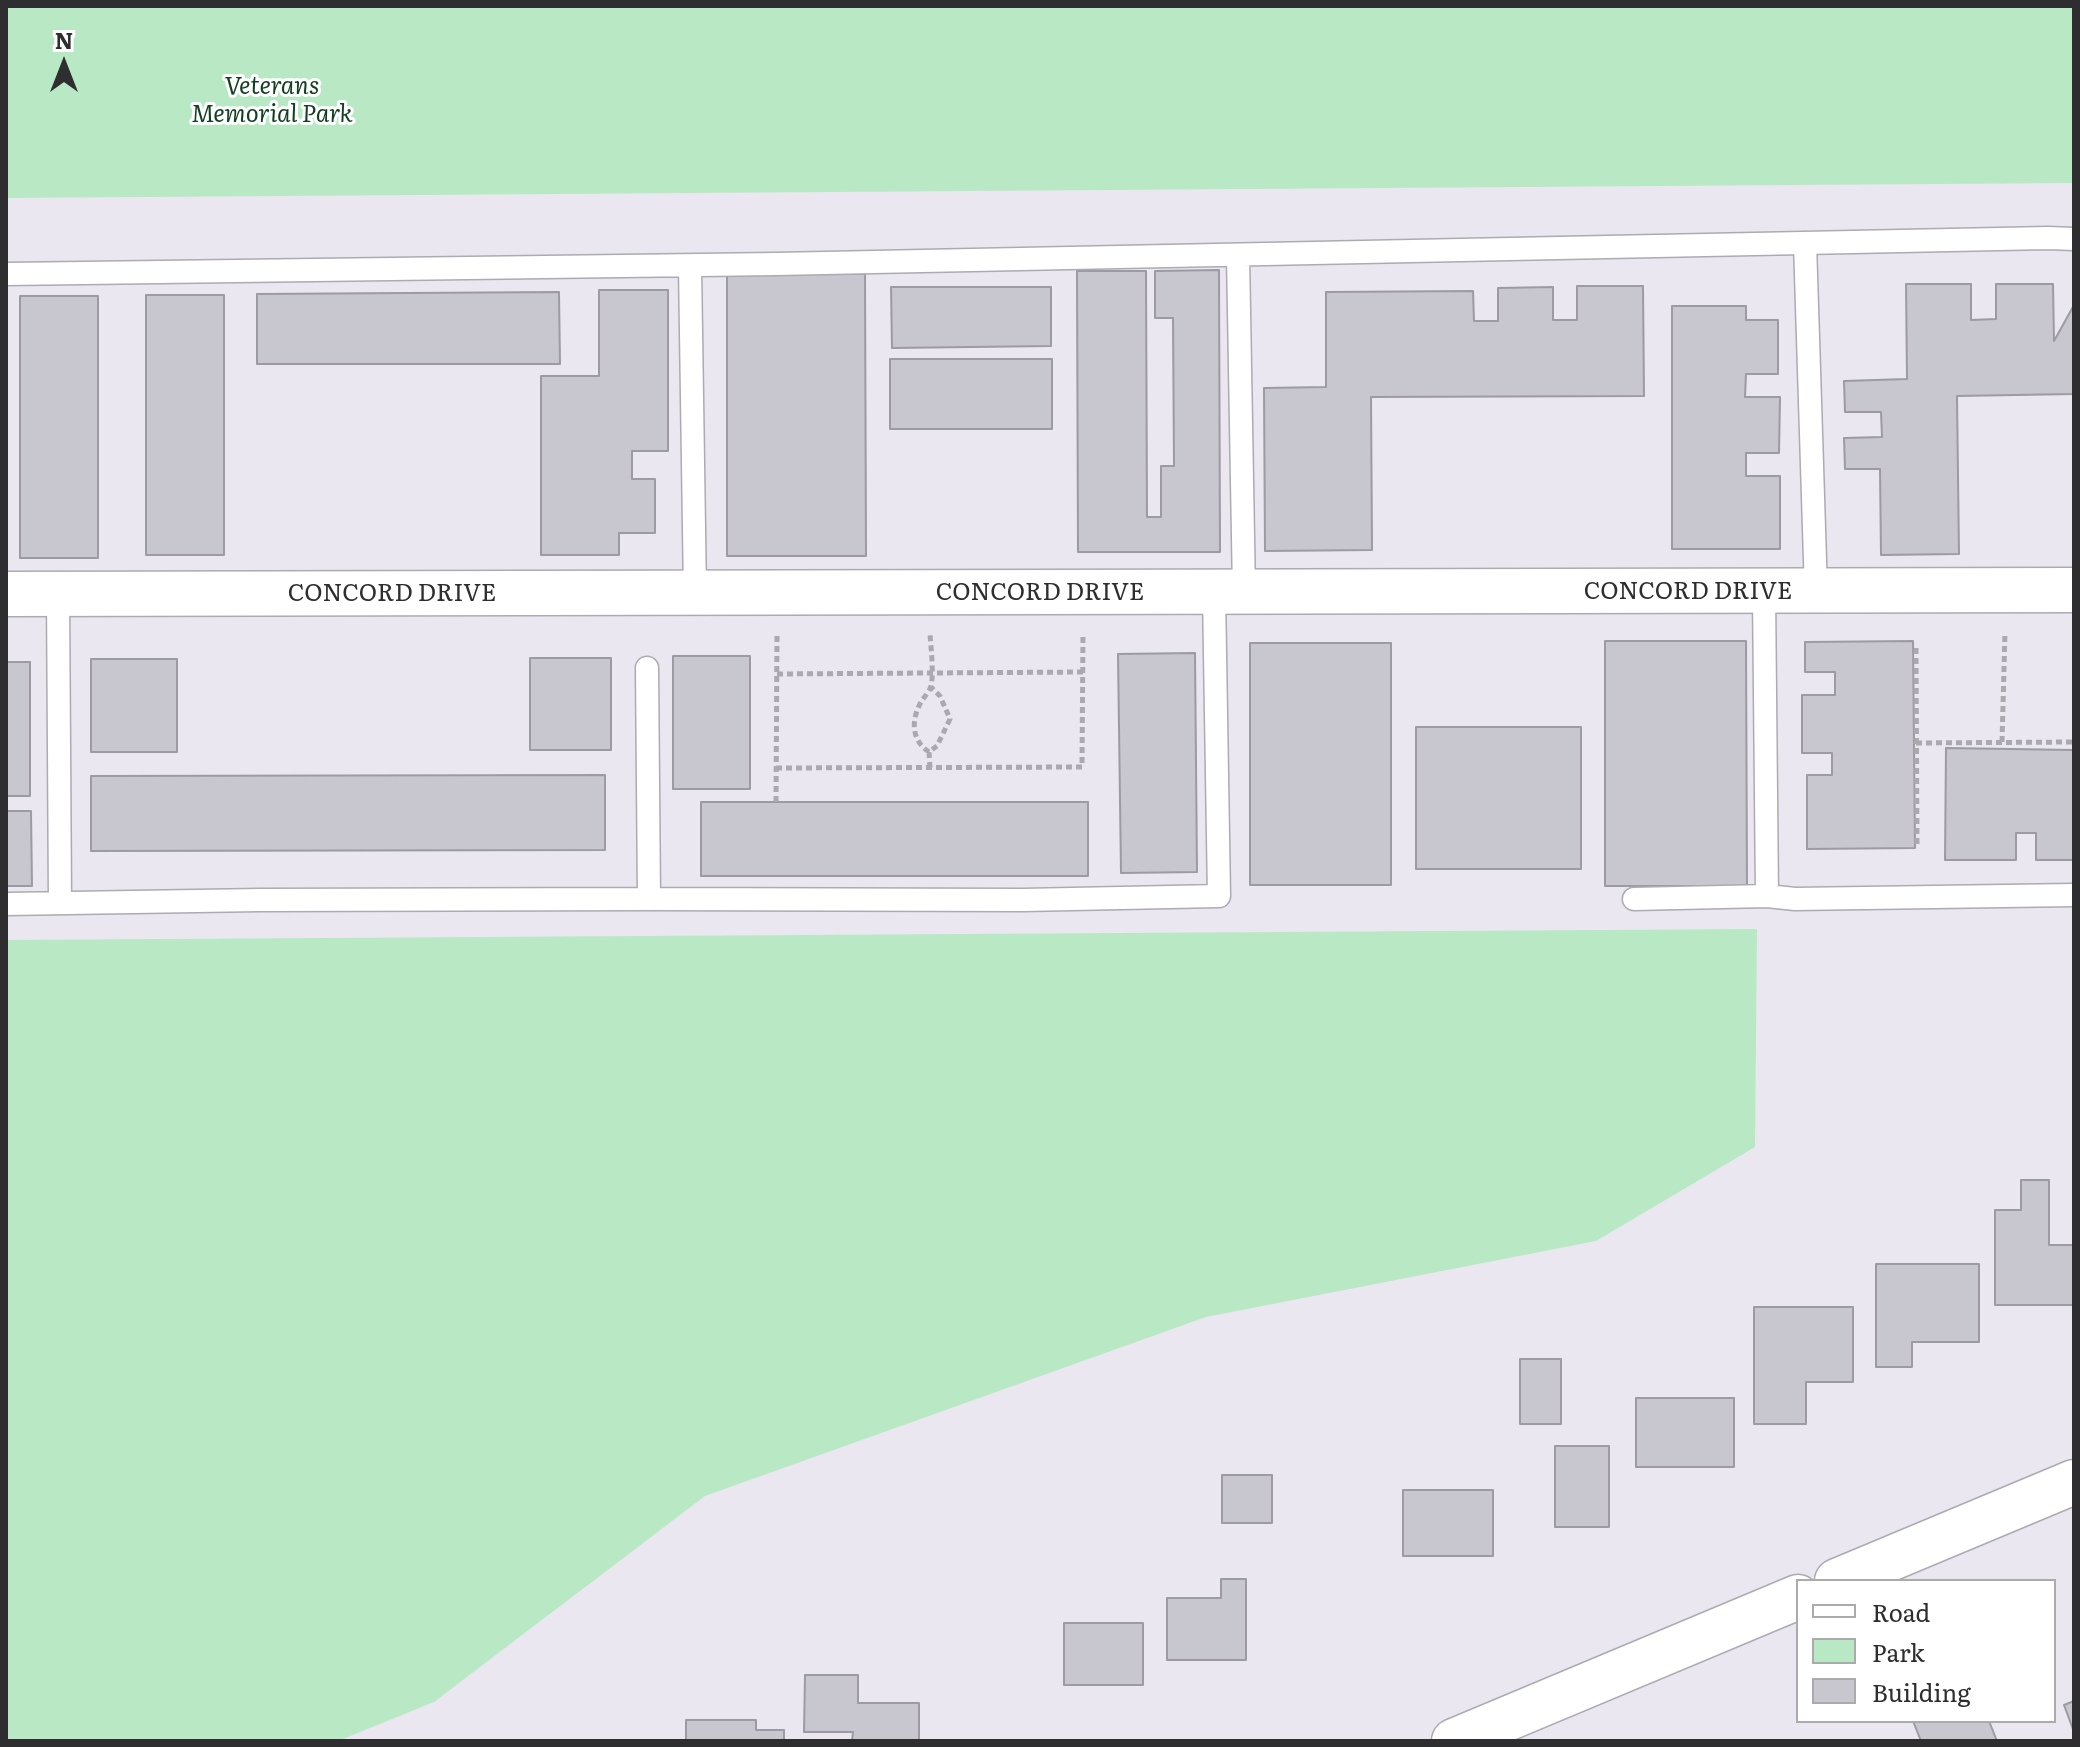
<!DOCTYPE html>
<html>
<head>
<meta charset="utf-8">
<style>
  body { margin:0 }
  #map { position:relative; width:2080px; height:1747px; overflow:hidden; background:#eae7f1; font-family:Literata,serif }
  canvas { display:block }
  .frame { position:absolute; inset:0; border:8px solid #2e2d30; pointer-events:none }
  .legend { position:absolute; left:1796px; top:1579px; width:260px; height:144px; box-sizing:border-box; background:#fff; border:2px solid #ababac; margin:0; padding:10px 14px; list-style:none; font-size:24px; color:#2e2d30 }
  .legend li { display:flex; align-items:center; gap:16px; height:40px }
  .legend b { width:40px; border:2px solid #ababac }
  .north { position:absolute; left:24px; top:24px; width:80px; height:80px; -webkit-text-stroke:6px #fff; paint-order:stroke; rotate:0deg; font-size:22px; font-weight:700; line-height:32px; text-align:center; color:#2e2d30 }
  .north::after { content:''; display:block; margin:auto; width:28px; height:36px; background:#2e2d30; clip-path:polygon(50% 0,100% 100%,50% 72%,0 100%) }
</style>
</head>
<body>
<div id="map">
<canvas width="2080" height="1747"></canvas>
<div class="frame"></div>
<ul class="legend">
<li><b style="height:10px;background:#fff"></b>Road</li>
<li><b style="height:22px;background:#b9e9c4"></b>Park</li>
<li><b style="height:22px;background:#c8c6cf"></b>Building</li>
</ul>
<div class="north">N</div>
</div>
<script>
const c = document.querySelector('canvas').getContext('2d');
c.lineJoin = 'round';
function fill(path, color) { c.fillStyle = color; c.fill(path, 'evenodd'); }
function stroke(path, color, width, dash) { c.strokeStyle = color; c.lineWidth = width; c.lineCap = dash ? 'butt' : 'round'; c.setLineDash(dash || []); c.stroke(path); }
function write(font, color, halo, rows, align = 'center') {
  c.font = font + ' Literata,serif'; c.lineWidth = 6; c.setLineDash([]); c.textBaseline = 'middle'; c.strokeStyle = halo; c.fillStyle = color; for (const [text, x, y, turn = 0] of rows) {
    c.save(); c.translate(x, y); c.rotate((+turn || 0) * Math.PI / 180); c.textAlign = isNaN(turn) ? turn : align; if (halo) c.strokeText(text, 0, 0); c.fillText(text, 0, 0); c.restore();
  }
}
fill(new Path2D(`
  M 6,6 L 2074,6 L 2074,183 L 6,198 Z
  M 1757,929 L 1755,1147 L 1596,1241 L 1206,1317 L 705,1496 L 434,1702 L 338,1741 L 6,1741 L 6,940 Z`), '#b9e9c4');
const building = new Path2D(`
  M 1219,270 L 1220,552 L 1078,552 L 1077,271 L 1146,271 L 1147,517 L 1161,517 L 1161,466 L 1174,466 L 1173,318 L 1155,318 L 1155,271 Z
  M 727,274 L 865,274 L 866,556 L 727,556 Z
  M 1906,284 L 1971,284 L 1971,320 L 1996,319 L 1996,284 L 2053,284 L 2054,341 L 2074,305 L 2074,394 L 1957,396 L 1959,554 L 1881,555 L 1880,469 L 1845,469 L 1844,438 L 1882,437 L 1881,412 L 1845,412 L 1844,381 L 1907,379 Z
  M 1577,286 L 1643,286 L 1644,396 L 1371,397 L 1372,550 L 1265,551 L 1264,388 L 1326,387 L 1326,292 L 1473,291 L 1474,321 L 1498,321 L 1498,288 L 1553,287 L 1553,320 L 1577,320 Z
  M 891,287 L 1051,287 L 1051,346 L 892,348 Z
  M 599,290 L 668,290 L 668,451 L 632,451 L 632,479 L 655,479 L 655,533 L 619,533 L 619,555 L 541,555 L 541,376 L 599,376 Z
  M 559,292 L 560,364 L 257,364 L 257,294 Z
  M 146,295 L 224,295 L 224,555 L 146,555 Z
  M 20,296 L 98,296 L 98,558 L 20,558 Z
  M 1672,306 L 1746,306 L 1746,320 L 1778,320 L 1778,374 L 1746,374 L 1745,397 L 1780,397 L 1779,453 L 1746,453 L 1746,476 L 1780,476 L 1780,549 L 1672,549 Z
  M 890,359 L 1052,359 L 1052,429 L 890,429 Z
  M 1605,641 L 1746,641 L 1747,886 L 1605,886 Z
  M 1913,641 L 1915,848 L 1807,849 L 1807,775 L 1832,775 L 1832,753 L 1802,753 L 1802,695 L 1835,695 L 1835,672 L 1805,672 L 1805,642 Z
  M 1250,643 L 1391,643 L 1391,885 L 1250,885 Z
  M 1195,653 L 1197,872 L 1121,873 L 1118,654 Z
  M 673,656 L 750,656 L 750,789 L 673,789 Z
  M 530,658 L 611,658 L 611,750 L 530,750 Z
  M 91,659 L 177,659 L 177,752 L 91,752 Z
  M 6,662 L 30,662 L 30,796 L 6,796 Z
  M 1416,727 L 1581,727 L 1581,869 L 1416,869 Z
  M 1946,748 L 2074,750 L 2074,860 L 2036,860 L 2036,833 L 2016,833 L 2016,860 L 1945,860 Z
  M 605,775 L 605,850 L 91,851 L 91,776 Z
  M 701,802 L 1088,802 L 1088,876 L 701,876 Z
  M 6,811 L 31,811 L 32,886 L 6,886 Z
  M 2021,1180 L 2049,1180 L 2049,1245 L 2074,1245 L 2074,1305 L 1995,1305 L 1995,1210 L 2021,1210 Z
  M 1876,1264 L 1979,1264 L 1979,1342 L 1912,1342 L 1912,1367 L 1876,1367 Z
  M 1754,1307 L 1853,1307 L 1853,1382 L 1806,1382 L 1806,1424 L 1754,1424 Z
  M 1520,1359 L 1561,1359 L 1561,1424 L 1520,1424 Z
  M 1636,1398 L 1734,1398 L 1734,1467 L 1636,1467 Z
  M 1555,1446 L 1609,1446 L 1609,1527 L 1555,1527 Z
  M 1222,1475 L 1272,1475 L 1272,1523 L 1222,1523 Z
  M 1403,1490 L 1493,1490 L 1493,1556 L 1403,1556 Z
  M 1221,1579 L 1246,1579 L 1246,1660 L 1167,1660 L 1167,1598 L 1221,1598 Z
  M 1064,1623 L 1143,1623 L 1143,1685 L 1064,1685 Z
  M 805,1675 L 858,1675 L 858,1703 L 919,1703 L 919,1741 L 852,1741 L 853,1732 L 804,1732 Z
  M 2074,1701 L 2074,1732 L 2064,1705 Z
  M 686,1720 L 756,1720 L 756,1730 L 784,1730 L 784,1741 L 686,1741 Z
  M 1913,1721 L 1989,1721 L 1997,1741 L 1921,1741 Z`);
fill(building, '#c8c6cf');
stroke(building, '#9c9aa3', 2);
const service = new Path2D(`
  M 1805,243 L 1816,592
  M 1238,255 L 1244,593
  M 690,266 L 695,594
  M 6,274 L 776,264 L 2048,238 L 2074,239
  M 1764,592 L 1767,896
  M 58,594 L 60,903
  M 647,668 L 649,899
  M 1634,899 L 1767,896 L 1795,899 L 2074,895
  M 6,904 L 260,900 L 649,899 L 1023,900 L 1219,896 L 1214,593`);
const minor = new Path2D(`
  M 6,594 L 2074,590`);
const secondary = new Path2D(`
  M 1837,1581 L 2074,1482
  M 1454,1741 L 1798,1597`);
stroke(service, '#acaab3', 25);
stroke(minor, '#acaab3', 47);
stroke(secondary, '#acaab3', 47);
stroke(new Path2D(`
  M 1916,648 L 1917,848
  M 777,674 L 1083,672
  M 2002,742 L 2005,632
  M 1916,743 L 2074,742
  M 929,752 C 911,740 911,720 921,702 C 924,697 930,691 931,686 C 934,675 931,647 930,635
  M 776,768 L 1082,767 L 1083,633
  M 930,768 L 929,752 L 937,746 L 950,719 L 940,696 L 931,687
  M 776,802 L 777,635`), '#aba8b0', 5, [6, 4]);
stroke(service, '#fff', 22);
stroke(minor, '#fff', 44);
stroke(secondary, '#fff', 44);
write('italic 24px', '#123f22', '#fff', [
  ["Veterans",272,87],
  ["Memorial Park",272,115]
]);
write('24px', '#2e2d30', '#fff', [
  ["CONCORD DRIVE",1688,592],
  ["CONCORD DRIVE",1040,593],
  ["CONCORD DRIVE",392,594]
]);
</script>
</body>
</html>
